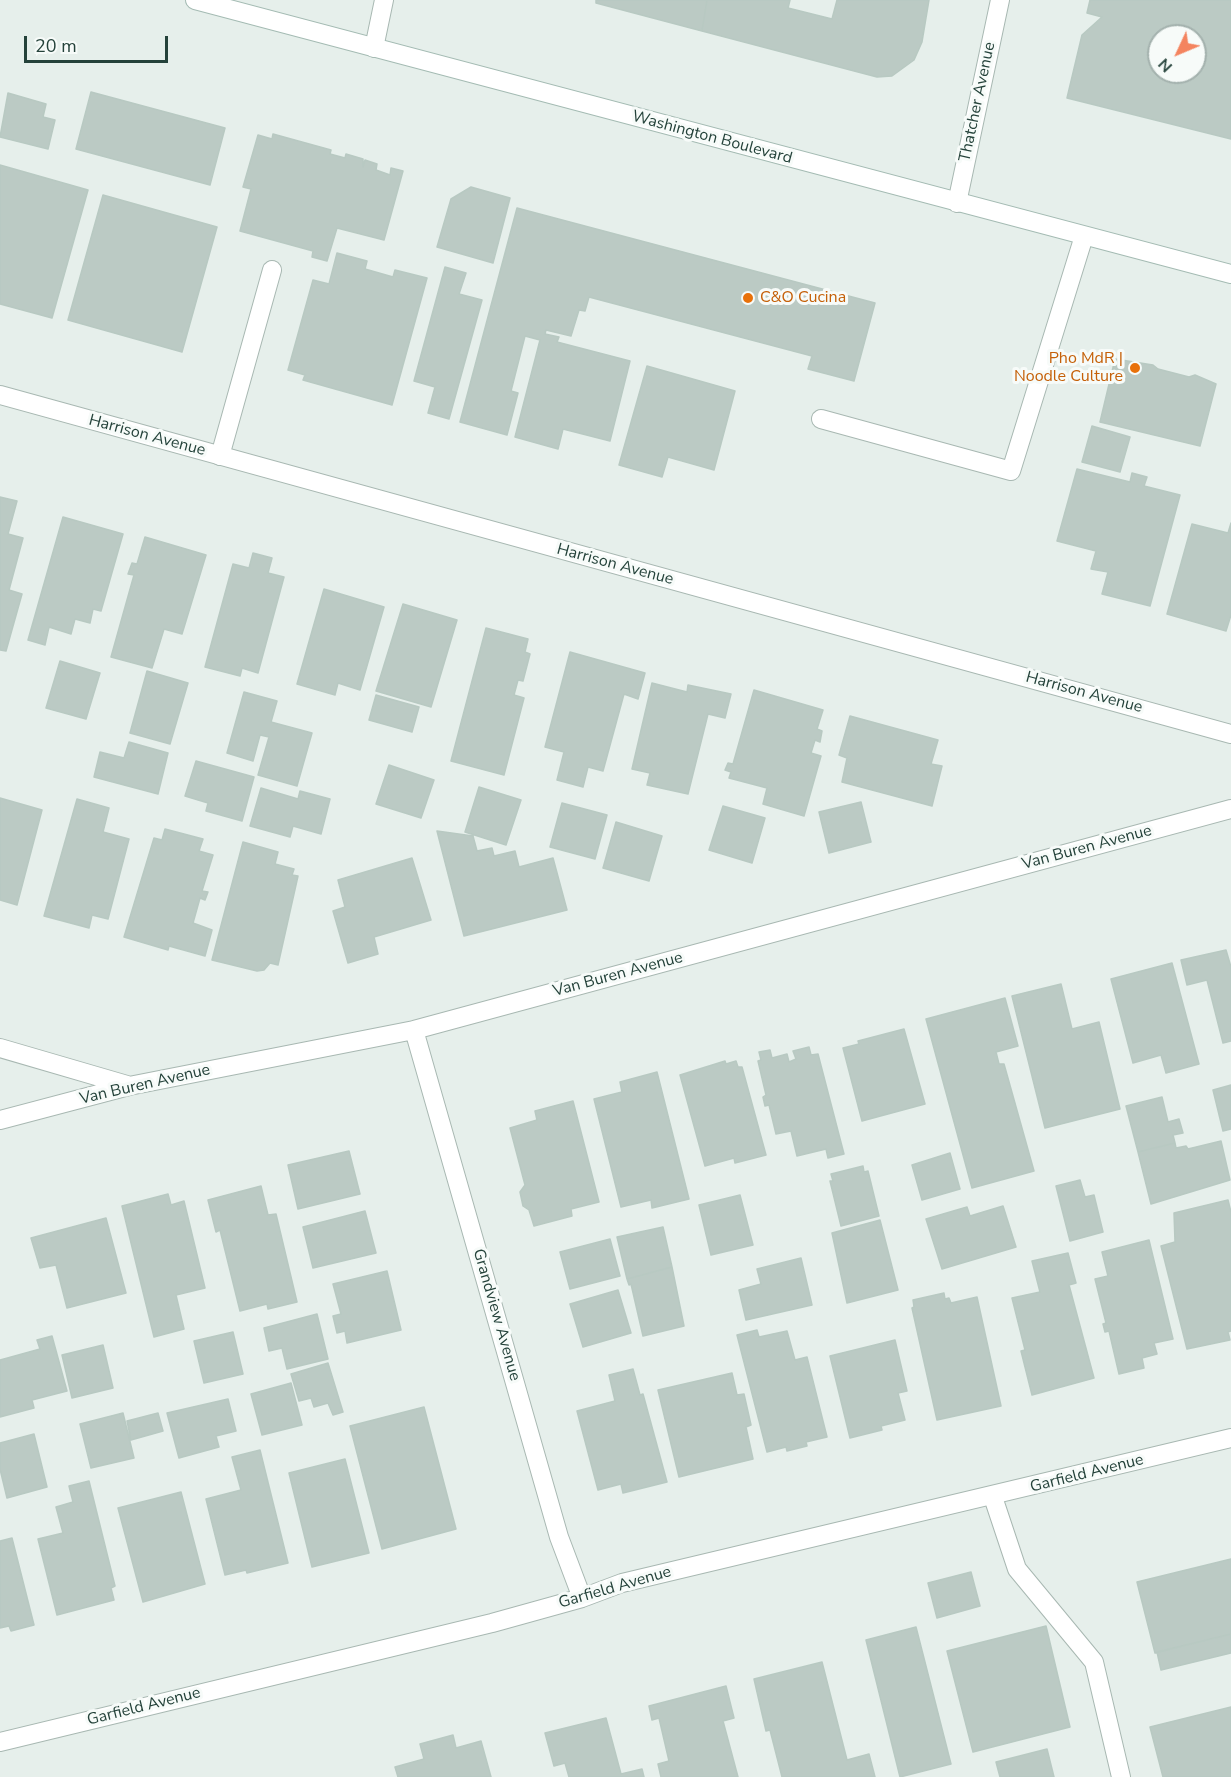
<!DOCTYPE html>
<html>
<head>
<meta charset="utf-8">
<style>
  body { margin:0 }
  #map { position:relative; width:1231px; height:1777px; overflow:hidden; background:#e6efeb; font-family:"Nunito Sans",sans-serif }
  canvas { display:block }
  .north { position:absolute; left:1147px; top:24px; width:60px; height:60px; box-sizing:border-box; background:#f7fbf9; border:2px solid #a3b1ad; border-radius:50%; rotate:226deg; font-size:16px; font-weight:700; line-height:24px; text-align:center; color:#24423a }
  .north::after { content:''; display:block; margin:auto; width:21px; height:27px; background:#f4845f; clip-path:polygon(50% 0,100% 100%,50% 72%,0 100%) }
  .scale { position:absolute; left:24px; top:36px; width:144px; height:27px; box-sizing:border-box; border:3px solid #24423a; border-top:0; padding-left:8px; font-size:18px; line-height:21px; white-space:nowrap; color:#24423a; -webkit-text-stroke:4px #f7fbf9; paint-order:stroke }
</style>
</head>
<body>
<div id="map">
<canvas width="1231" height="1777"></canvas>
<div class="north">N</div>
<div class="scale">20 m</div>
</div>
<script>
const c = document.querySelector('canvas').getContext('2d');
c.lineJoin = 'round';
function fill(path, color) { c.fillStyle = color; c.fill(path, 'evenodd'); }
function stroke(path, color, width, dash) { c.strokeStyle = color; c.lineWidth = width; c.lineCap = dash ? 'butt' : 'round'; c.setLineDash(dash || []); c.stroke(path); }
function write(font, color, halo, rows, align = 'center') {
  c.font = font + ' "Nunito Sans",sans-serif'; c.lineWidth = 6; c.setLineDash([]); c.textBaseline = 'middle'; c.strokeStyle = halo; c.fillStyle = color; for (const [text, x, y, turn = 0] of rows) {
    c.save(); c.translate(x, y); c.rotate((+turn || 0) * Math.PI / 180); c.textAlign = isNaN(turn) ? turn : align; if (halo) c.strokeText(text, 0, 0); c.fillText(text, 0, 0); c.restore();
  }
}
const building = new Path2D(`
  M 596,0 L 707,0 L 702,31 L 596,3 Z
  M 707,0 L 790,0 L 788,8 L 832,19 L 837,0 L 929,0 L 922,42 L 914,60 L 892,76 L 877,77 L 702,31 Z
  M 1090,0 L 1231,0 L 1231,139 L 1067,98 L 1082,35 L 1102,17 L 1087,13 ZM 1159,36 L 1195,36 L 1195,72 L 1159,72 Z
  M 91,92 L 225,128 L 210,185 L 76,149 Z
  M 8,93 L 46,104 L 43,117 L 55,120 L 48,149 L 0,137 Z
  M 273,134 L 331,150 L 330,154 L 345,158 L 346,154 L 363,159 L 363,167 L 365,160 L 377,164 L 376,170 L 390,175 L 391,168 L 403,171 L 384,240 L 337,228 L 327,261 L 312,257 L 313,251 L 240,231 L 251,189 L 243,187 L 258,135 L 272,139 Z
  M 0,165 L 88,190 L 52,318 L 0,304 Z
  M 471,187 L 510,198 L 493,263 L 437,247 L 451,199 Z
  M 103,195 L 217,227 L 182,352 L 68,320 Z
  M 517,208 L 875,303 L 854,381 L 808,369 L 812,356 L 589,297 L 585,311 L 579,310 L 571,336 L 546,330 L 545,334 L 559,337 L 557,342 L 630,361 L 610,441 L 563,429 L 558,449 L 515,437 L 540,340 L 525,336 L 511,391 L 518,393 L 507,435 L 460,422 Z
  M 337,253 L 367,261 L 365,269 L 393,277 L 395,270 L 427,278 L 392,405 L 303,380 L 305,375 L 288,370 L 313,280 L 329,284 Z
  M 445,267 L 466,273 L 459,294 L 482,300 L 449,419 L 428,413 L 435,387 L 414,381 Z
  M 1115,359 L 1153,365 L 1158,369 L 1189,377 L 1195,375 L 1216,384 L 1200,446 L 1100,422 Z
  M 647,366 L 735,391 L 714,470 L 668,457 L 662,477 L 619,465 Z
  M 1092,426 L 1130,437 L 1120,472 L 1082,462 Z
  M 1077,469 L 1130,482 L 1132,473 L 1147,477 L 1144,486 L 1180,495 L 1150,606 L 1102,594 L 1108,572 L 1091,569 L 1096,551 L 1057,541 Z
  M 0,497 L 17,501 L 8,534 L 23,538 L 9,590 L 22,594 L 6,651 L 0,650 Z
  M 63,517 L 123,534 L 101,611 L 93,609 L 90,623 L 75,619 L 71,634 L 49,627 L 45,645 L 28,640 Z
  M 1231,523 L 1231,615 L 1226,631 L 1167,614 L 1192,524 L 1228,533 Z
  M 145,537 L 206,555 L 182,634 L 164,629 L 152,668 L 111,657 L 134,575 L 128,574 L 132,563 L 137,564 Z
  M 253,553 L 272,558 L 268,573 L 284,577 L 258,673 L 242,668 L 240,676 L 205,667 L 233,564 L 249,568 Z
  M 324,589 L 384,607 L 360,690 L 338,683 L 335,695 L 297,684 Z
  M 403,604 L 457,620 L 431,707 L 376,691 Z
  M 486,628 L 528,639 L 525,652 L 530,654 L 523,681 L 518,680 L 514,695 L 524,698 L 504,775 L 451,761 Z
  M 570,652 L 645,673 L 638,699 L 624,694 L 603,771 L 588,767 L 583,787 L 557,780 L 564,752 L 545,747 Z
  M 60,661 L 100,673 L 86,719 L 46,708 Z
  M 147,671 L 188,683 L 170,744 L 130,733 Z
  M 652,683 L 687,692 L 688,685 L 731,694 L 725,718 L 708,714 L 688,794 L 647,785 L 650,773 L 632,769 Z
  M 754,690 L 823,710 L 817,729 L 822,731 L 820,742 L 815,740 L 811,753 L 821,756 L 804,816 L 763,804 L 767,788 L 729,778 L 731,772 L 725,770 L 728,763 L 733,764 Z
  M 244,692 L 277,701 L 271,722 L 312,733 L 297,786 L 258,775 L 269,737 L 260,735 L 253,761 L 227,753 Z
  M 376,695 L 419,707 L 412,732 L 369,720 Z
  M 850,716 L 938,740 L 931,764 L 942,766 L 932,806 L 842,782 L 847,758 L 839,755 Z
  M 129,742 L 168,753 L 158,794 L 94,777 L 100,752 L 124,758 Z
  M 196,761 L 254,777 L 242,821 L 206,811 L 208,803 L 185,796 Z
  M 389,765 L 434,780 L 421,818 L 376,804 Z
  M 479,787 L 521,800 L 506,845 L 465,832 Z
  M 261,788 L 298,799 L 300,791 L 330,799 L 321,834 L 293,826 L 290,837 L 250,826 Z
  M 0,798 L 42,810 L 17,905 L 0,900 Z
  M 77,799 L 109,808 L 103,832 L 129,839 L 108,919 L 92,915 L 89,928 L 44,916 Z
  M 861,802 L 871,842 L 829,853 L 819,812 Z
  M 562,803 L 607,815 L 595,859 L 550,847 Z
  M 723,806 L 765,818 L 752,863 L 709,850 Z
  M 616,822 L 662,836 L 649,881 L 603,868 Z
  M 165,829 L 203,839 L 199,851 L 213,855 L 202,891 L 208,892 L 205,900 L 200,898 L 193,923 L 212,930 L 205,956 L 169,946 L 168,950 L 124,937 L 154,838 L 162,840 Z
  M 437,831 L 473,836 L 477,851 L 492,848 L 494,856 L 515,851 L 519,867 L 553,858 L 567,910 L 464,936 Z
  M 243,842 L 278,852 L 275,864 L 294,869 L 292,875 L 298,876 L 278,965 L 270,963 L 264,970 L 257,971 L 212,960 Z
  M 412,858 L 431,920 L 374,937 L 378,954 L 348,963 L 333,911 L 345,907 L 338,880 Z
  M 1226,950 L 1231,967 L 1231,1041 L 1223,1043 L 1207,980 L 1187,985 L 1181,960 Z
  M 1172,963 L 1199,1064 L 1166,1073 L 1161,1055 L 1133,1063 L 1111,979 Z
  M 1061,984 L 1072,1029 L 1099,1022 L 1120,1109 L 1045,1128 L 1012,996 Z
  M 1005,998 L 1018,1046 L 996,1052 L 999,1064 L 1004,1064 L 1034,1171 L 972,1188 L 926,1019 Z
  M 904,1029 L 925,1104 L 862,1121 L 843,1048 L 859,1044 L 858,1041 Z
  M 809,1047 L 811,1055 L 818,1054 L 844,1154 L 828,1158 L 826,1149 L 797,1156 L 791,1131 L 776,1134 L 769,1105 L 765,1106 L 763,1097 L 766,1095 L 758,1061 L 761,1060 L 759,1052 L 770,1050 L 772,1058 L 787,1054 L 789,1062 L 796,1059 L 793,1051 Z
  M 725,1061 L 726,1064 L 736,1061 L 738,1067 L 742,1067 L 766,1155 L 735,1163 L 734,1158 L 705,1166 L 680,1075 Z
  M 657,1072 L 689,1199 L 652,1208 L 651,1200 L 621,1207 L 594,1099 L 622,1092 L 620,1082 Z
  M 1231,1085 L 1231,1129 L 1223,1131 L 1213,1090 Z
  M 1162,1097 L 1168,1122 L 1179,1119 L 1183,1133 L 1173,1135 L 1175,1143 L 1138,1152 L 1126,1106 Z
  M 573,1101 L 599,1202 L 571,1209 L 572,1216 L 534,1226 L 529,1210 L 523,1206 L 520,1192 L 525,1185 L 510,1128 L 537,1120 L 535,1111 Z
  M 1221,1141 L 1230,1180 L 1151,1204 L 1138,1152 L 1175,1143 L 1176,1148 L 1186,1146 L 1188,1149 Z
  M 349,1151 L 360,1194 L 298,1209 L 288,1165 Z
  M 950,1153 L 960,1189 L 922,1200 L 912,1165 Z
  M 863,1166 L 864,1172 L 868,1171 L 879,1216 L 841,1226 L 830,1181 L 833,1181 L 831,1174 Z
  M 1080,1180 L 1085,1197 L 1094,1195 L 1103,1232 L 1070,1241 L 1056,1186 Z
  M 261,1186 L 268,1215 L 276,1214 L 297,1302 L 268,1309 L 267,1304 L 240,1311 L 220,1230 L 216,1232 L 208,1200 Z
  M 168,1194 L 171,1205 L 184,1201 L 205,1288 L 176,1295 L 184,1329 L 154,1337 L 122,1206 Z
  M 740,1195 L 753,1245 L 711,1255 L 699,1205 Z
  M 1228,1200 L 1231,1212 L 1231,1331 L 1228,1332 L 1230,1340 L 1187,1349 L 1161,1246 L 1175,1242 L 1174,1213 Z
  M 1003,1206 L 1016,1247 L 942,1269 L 926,1219 L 967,1207 L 970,1216 Z
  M 365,1211 L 376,1253 L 313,1268 L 303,1227 Z
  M 106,1218 L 126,1293 L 67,1308 L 56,1265 L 40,1268 L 31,1238 Z
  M 880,1220 L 898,1290 L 847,1303 L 832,1233 Z
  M 663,1227 L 672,1267 L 627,1279 L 617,1237 Z
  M 610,1239 L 620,1276 L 570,1289 L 560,1252 Z
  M 1149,1240 L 1173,1339 L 1154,1343 L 1157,1354 L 1142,1358 L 1144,1368 L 1119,1374 L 1109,1331 L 1105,1332 L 1103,1324 L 1106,1323 L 1095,1279 L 1108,1276 L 1102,1252 Z
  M 1068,1253 L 1076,1283 L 1069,1285 L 1094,1378 L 1032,1395 L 1021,1351 L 1025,1350 L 1012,1298 L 1040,1292 L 1032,1261 Z
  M 801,1258 L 812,1305 L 746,1320 L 739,1290 L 761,1284 L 757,1269 Z
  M 672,1267 L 684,1326 L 643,1336 L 631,1284 L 629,1285 L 627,1279 Z
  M 387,1271 L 401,1330 L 347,1343 L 345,1331 L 337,1333 L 333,1316 L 341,1314 L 333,1284 Z
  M 618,1290 L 631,1333 L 583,1347 L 570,1304 Z
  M 944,1293 L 945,1299 L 949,1298 L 951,1303 L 977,1297 L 1001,1406 L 937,1420 L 912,1308 L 914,1307 L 913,1300 Z
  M 317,1314 L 328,1359 L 287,1369 L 282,1348 L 269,1351 L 264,1328 Z
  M 757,1330 L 759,1337 L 787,1331 L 795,1360 L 807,1357 L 827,1437 L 806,1442 L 807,1446 L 787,1451 L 786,1447 L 767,1452 L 737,1335 Z
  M 233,1332 L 243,1374 L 204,1383 L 194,1341 Z
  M 52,1336 L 67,1391 L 32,1400 L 34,1408 L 0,1417 L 0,1360 L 40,1349 L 37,1340 Z
  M 895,1340 L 907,1391 L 898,1393 L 905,1420 L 881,1426 L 882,1430 L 850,1438 L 830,1356 Z
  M 103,1345 L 113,1388 L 72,1398 L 62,1355 Z
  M 328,1363 L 343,1412 L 333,1415 L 328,1403 L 314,1407 L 311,1398 L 299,1401 L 291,1374 Z
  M 633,1369 L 640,1395 L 643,1394 L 667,1482 L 623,1493 L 621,1484 L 598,1490 L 577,1411 L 615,1401 L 609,1375 Z
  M 732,1373 L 737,1395 L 744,1394 L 751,1425 L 746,1427 L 753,1459 L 679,1477 L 658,1390 Z
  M 291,1383 L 302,1425 L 262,1435 L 251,1394 Z
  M 228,1399 L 236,1431 L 216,1436 L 219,1447 L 179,1458 L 167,1413 Z
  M 424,1407 L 456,1529 L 382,1549 L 350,1426 Z
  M 123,1413 L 134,1458 L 91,1468 L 80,1424 Z
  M 158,1413 L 163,1431 L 131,1440 L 127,1421 Z
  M 34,1434 L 47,1487 L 7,1498 L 0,1469 L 0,1443 Z
  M 260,1450 L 288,1563 L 247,1573 L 246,1570 L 225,1575 L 206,1499 L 241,1490 L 232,1457 Z
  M 345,1459 L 369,1553 L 312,1567 L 289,1473 Z
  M 89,1481 L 115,1586 L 111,1588 L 114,1600 L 57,1615 L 38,1539 L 63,1533 L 56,1507 L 73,1502 L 69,1486 Z
  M 181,1492 L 205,1584 L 143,1602 L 118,1508 Z
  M 12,1538 L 34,1625 L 11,1631 L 9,1626 L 0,1628 L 0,1541 Z
  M 1231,1559 L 1231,1634 L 1155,1653 L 1137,1582 Z
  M 971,1572 L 980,1606 L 937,1618 L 928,1583 Z
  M 1046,1626 L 1070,1727 L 973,1752 L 947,1651 Z
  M 916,1627 L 951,1764 L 900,1777 L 866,1640 Z
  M 1231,1634 L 1231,1653 L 1161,1670 L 1157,1652 Z
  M 822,1662 L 847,1760 L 869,1754 L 875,1777 L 782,1777 L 770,1730 L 766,1731 L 754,1679 Z
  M 726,1686 L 734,1718 L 723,1721 L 738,1777 L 661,1777 L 658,1764 L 669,1761 L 659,1718 L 652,1720 L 649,1706 Z
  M 1231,1707 L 1231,1777 L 1163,1777 L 1150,1727 Z
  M 606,1718 L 621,1774 L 642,1769 L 644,1777 L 569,1777 L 565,1763 L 554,1766 L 545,1733 Z
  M 453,1735 L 456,1748 L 481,1741 L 491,1777 L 398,1777 L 395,1767 L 424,1759 L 420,1744 Z
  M 1047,1749 L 1054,1777 L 1000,1777 L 996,1762 Z`);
fill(building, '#bbcac4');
stroke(building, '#b8c9c2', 1.5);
const lane = new Path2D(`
  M 821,419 L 1011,471 L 1084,236
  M 220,456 L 272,270
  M 993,1497 L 1017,1569 L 1094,1662 L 1121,1777`);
const street = new Path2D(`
  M 374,48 L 384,0
  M 957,203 L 1000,0
  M 0,395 L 1231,734
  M 414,1030 L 559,1537 L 582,1598
  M 0,1048 L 127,1085
  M 0,1120 L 129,1086 L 414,1030 L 1231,809
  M 0,1742 L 492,1623 L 582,1598 L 622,1583 L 1231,1438`);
const secondary = new Path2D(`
  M 195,0 L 1231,274`);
stroke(lane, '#a8b8b2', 20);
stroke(street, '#a8b8b2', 20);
stroke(secondary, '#a4bbb3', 20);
stroke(lane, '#fff', 18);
stroke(street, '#fff', 18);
stroke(secondary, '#fff', 18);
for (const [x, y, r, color] of [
  [748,298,6,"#e8710a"],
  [1135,368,6,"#e8710a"]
]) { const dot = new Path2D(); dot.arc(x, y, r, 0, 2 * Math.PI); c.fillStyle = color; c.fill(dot); stroke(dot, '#f7fbf9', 2); }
write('16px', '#24423a', '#f7fbf9', [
  ["Thatcher Avenue",978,102,-78],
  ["Washington Boulevard",712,138,15],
  ["Harrison Avenue",147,436,15],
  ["Harrison Avenue",615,565,15],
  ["Harrison Avenue",1084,693,15],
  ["Van Buren Avenue",1087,848,-15],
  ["Van Buren Avenue",618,975,-15],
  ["Van Buren Avenue",145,1085,-13],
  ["Grandview Avenue",496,1315,74],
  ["Garfield Avenue",1087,1474,-14],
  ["Garfield Avenue",615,1588,-16],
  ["Garfield Avenue",144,1707,-14]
]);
write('16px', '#c56008', '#f7fbf9', [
  ["C&O Cucina",760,298],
  ["Pho MdR |",1123,359,"right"],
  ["Noodle Culture",1123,377,"right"]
], 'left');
</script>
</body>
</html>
